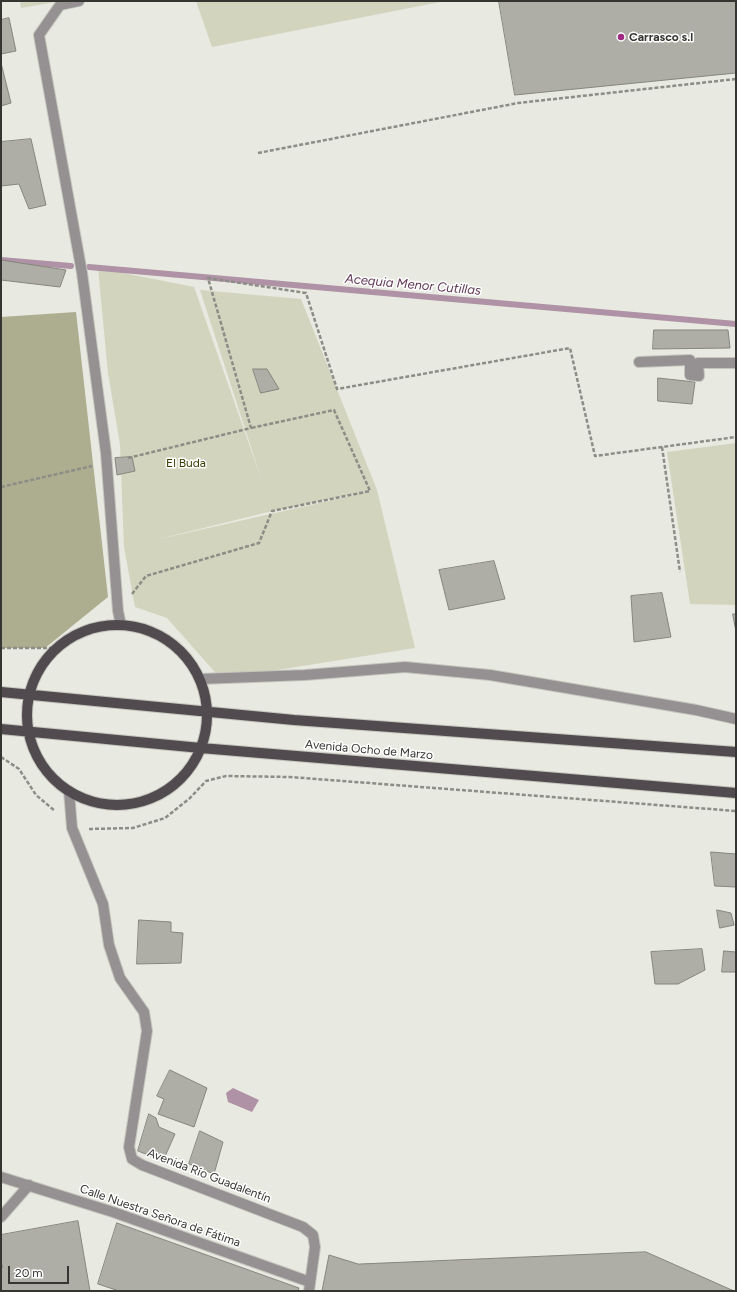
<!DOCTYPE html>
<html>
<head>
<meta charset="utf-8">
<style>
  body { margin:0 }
  #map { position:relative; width:737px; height:1292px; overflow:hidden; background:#e8e9e0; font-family:Figtree,sans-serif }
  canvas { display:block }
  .frame { position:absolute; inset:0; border:2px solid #353632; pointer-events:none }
  .scale { position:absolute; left:8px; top:1266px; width:61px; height:18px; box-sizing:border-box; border:2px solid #353632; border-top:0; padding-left:5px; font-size:12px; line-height:14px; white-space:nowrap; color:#353632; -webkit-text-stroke:3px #fff; paint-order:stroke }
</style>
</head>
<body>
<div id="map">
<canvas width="737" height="1292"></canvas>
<div class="frame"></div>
<div class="scale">20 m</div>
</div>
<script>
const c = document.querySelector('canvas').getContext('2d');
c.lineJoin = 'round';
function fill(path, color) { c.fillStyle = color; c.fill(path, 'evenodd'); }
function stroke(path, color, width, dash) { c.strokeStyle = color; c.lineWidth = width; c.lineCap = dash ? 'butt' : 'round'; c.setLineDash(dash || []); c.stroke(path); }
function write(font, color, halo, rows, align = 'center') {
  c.font = font + ' Figtree,sans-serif'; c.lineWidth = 3; c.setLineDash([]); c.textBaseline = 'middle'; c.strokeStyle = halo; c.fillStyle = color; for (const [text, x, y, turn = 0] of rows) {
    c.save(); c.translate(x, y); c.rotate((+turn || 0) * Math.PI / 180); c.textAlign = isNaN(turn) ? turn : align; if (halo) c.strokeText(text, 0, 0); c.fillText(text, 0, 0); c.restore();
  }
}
fill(new Path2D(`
  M 20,1 L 61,1 L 21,8 Z
  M 196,1 L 445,1 L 212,47 Z
  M 98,268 L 194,287 L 262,481 L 200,290 L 301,299 L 377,490 L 415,648 L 221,679 L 167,618 L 135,607 L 124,547 L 120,445 L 108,373 ZM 355,494 L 355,495 L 155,540 L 272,511 Z
  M 736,443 L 736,605 L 690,604 L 667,452 Z`), '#d2d4be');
fill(new Path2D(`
  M 76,312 L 108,597 L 45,648 L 1,648 L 1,317 Z`), '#acae8f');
fill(new Path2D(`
  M 233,1088 L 259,1100 L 252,1112 L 228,1102 L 226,1093 Z`), '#af92a5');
stroke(new Path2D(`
  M 1,260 L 71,266
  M 89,267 L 736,324`), '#af92a5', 6);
const building = new Path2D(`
  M 499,1 L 736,1 L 736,73 L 515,95 Z
  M 9,18 L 16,51 L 1,54 L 1,20 Z
  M 1,63 L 11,103 L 1,106 Z
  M 31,139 L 46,205 L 29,209 L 19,184 L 1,186 L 1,142 Z
  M 1,260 L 66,270 L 60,287 L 1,280 Z
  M 654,330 L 728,330 L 730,348 L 653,349 Z
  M 253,369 L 267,369 L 279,389 L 261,393 Z
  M 658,378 L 695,382 L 692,404 L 658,401 Z
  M 132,457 L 135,471 L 117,475 L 115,458 Z
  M 494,561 L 505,599 L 449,610 L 439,570 Z
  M 662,593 L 671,637 L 634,642 L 631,596 Z
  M 733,614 L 736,614 L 736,631 Z
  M 711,852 L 736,854 L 736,887 L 715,886 Z
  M 717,910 L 731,913 L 734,925 L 720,928 Z
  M 139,920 L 171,922 L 171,932 L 183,933 L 181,963 L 137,964 Z
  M 702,949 L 705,970 L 678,984 L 655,984 L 651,952 Z
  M 724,951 L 736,952 L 736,972 L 722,972 Z
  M 170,1070 L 207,1088 L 194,1127 L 158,1114 L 164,1099 L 157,1096 Z
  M 149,1114 L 156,1118 L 159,1127 L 175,1134 L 163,1161 L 138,1151 Z
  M 200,1131 L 223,1142 L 214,1174 L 189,1164 Z
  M 78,1221 L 90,1291 L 1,1291 L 1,1268 L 3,1267 L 1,1263 L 1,1235 Z
  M 117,1223 L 299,1288 L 298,1291 L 119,1291 L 98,1284 Z
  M 646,1252 L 734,1291 L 322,1291 L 329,1255 L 358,1264 Z`);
fill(building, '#aeaea6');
stroke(building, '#85867d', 1);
const minor = new Path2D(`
  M 79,1 L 60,5 L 39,35 L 82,273 L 106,453 L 118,611 L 121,625
  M 639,362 L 690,360 L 690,375 L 699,376 L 698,363 L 736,363
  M 200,679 L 305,675 L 405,667 L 490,675 L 696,710 L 736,719
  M 69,791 L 72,828 L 103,904 L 109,945 L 120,978 L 144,1012 L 147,1031 L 129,1147 L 132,1159 L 142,1165 L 303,1227 L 313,1235 L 315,1247 L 309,1291
  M 1,1177 L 113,1212 L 310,1282
  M 1,1217 L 29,1185`);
const major = new Path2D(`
  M27 715a90 90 0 1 1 180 0a90 90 0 1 1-180 0Z
  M 1,692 L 294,720 L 736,752
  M 1,729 L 201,748 L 736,793`);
stroke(minor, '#c4c5bd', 12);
stroke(major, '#c4c5bd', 12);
stroke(new Path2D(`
  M 258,153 L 518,103 L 736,79
  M 662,447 L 680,572
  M 128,458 L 251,428 L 208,278 L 306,293 L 337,389 L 570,348 L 595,456 L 736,437
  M 1,487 L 92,466
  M 132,594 L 146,576 L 259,543 L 272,511 L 370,491 L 334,410 L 251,428
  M 1,648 L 56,648
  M 1,757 L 19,769 L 36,795 L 55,811
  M 89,829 L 133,828 L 165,818 L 190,798 L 206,781 L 226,776 L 290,777 L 736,811`), '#8c8d86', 2.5, [4, 2]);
stroke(minor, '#959193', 10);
stroke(major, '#514a4f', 10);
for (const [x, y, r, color] of [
  [621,37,4,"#9f2a84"]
]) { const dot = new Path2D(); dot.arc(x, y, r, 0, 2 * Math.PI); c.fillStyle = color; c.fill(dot); stroke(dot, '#fff', 1.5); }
write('bold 12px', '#353632', '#fff', [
  ["Carrasco s.l",629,37]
], 'left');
write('12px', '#393b01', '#fff', [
  ["El Buda",186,463]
]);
write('12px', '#353632', '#fff', [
  ["Avenida Ocho de Marzo",369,750,5],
  ["Avenida Río Guadalentín",209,1176,21],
  ["Calle Nuestra Señora de Fátima",160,1216,19]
]);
write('italic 13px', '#603654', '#fff', [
  ["Acequia Menor Cutillas",413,285,5]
]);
</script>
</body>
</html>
